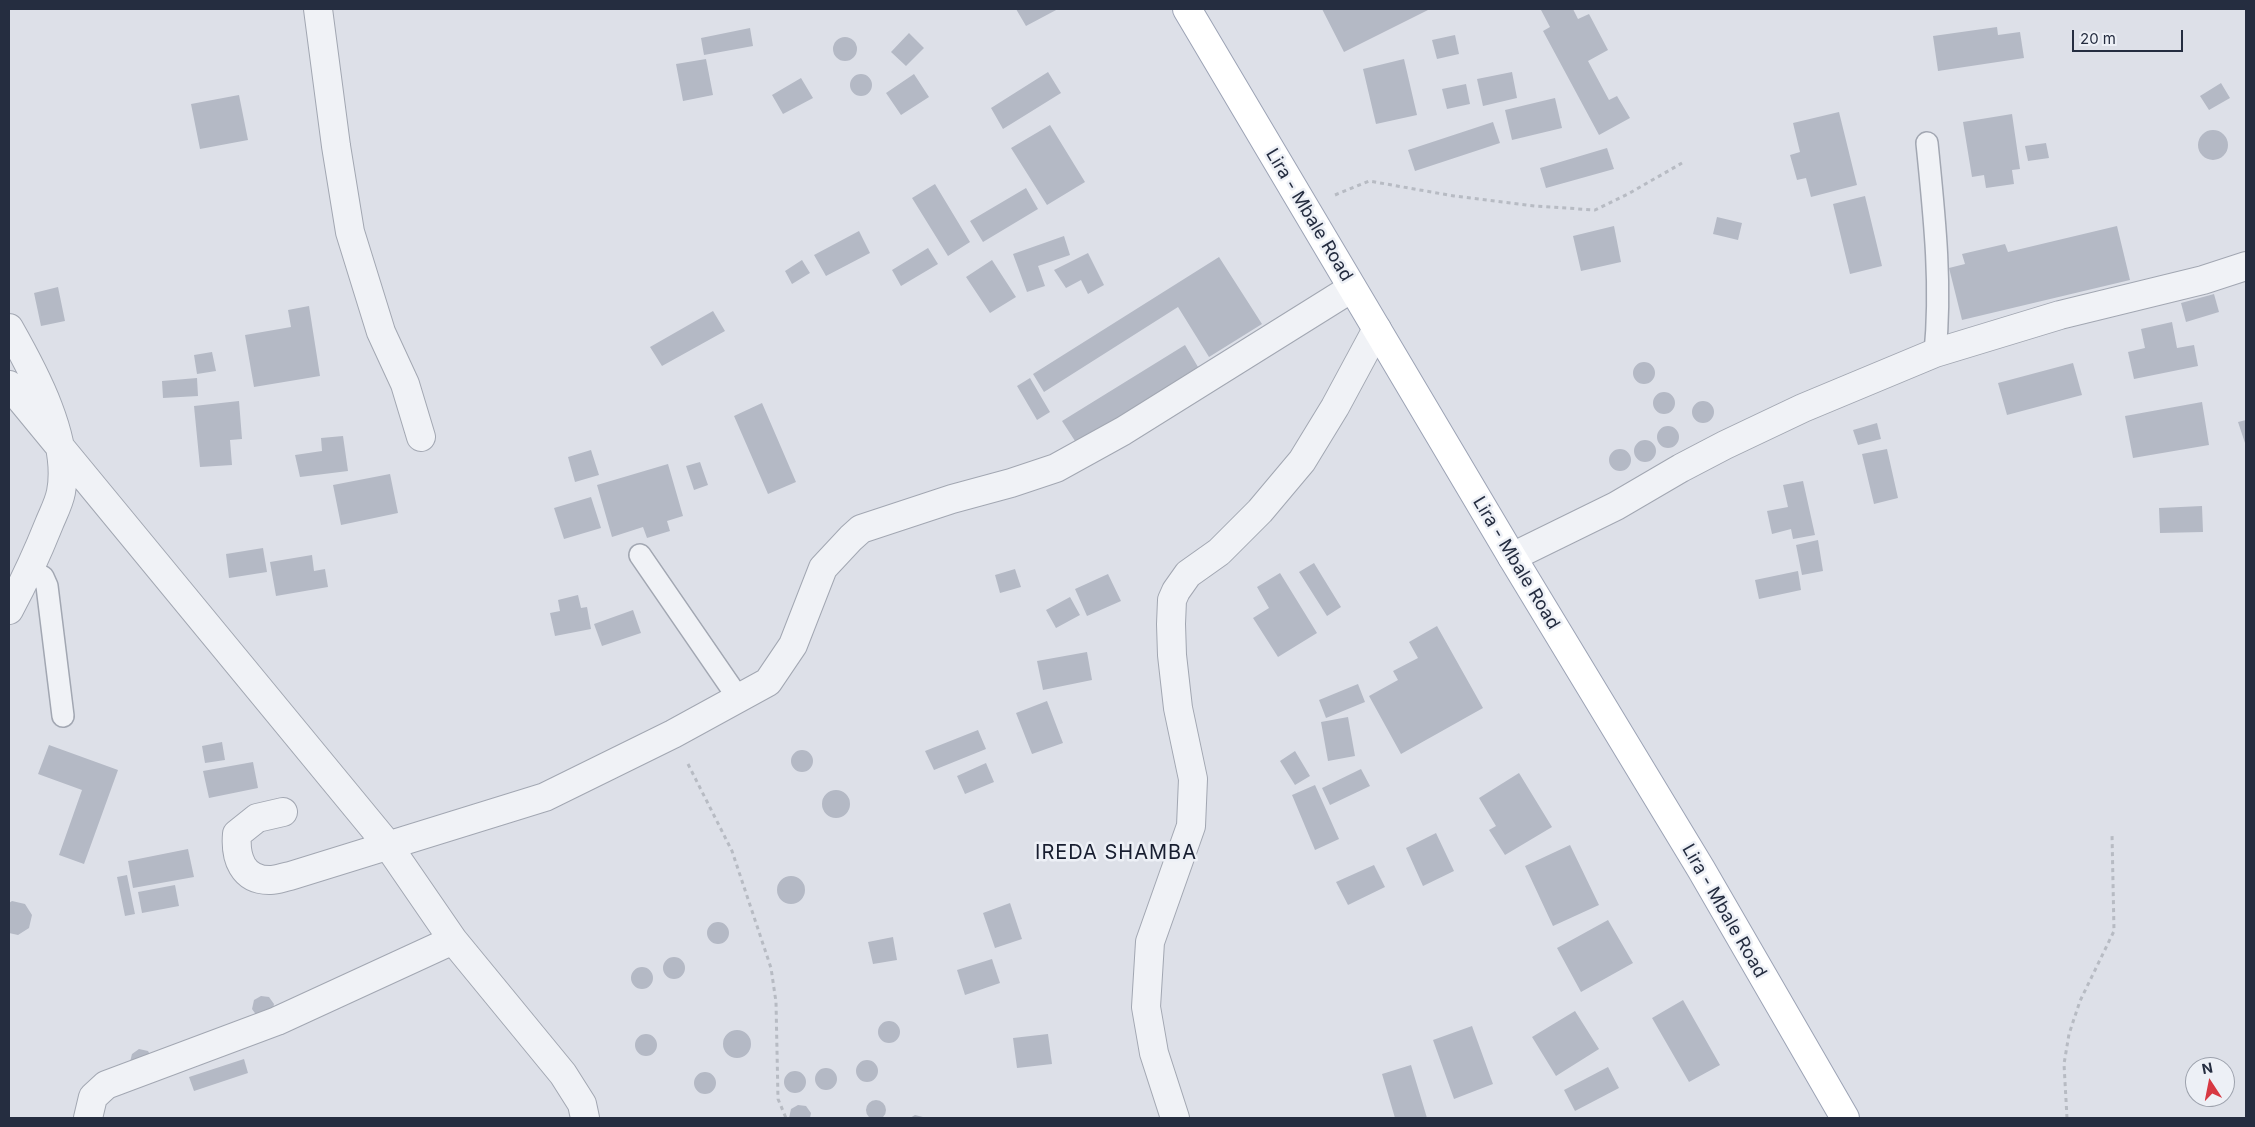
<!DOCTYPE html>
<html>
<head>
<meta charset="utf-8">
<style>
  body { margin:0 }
  #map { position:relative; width:2255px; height:1127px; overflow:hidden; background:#dde0e8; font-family:Inter,sans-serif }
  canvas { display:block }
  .frame { position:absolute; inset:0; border:10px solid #252d40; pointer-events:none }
  .north { position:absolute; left:2185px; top:1057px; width:50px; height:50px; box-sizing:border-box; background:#edf0f6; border:1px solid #9da2ad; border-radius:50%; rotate:349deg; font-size:14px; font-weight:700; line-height:20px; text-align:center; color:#252d40 }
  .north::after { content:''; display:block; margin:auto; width:18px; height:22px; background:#d73842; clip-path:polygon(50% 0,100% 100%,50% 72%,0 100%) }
  .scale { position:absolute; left:2072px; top:30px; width:111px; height:22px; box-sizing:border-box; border:2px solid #252d40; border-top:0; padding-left:6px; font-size:15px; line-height:18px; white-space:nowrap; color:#252d40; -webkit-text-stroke:4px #edf0f6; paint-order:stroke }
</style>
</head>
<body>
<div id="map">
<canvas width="2255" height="1127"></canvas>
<div class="frame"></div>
<div class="north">N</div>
<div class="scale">20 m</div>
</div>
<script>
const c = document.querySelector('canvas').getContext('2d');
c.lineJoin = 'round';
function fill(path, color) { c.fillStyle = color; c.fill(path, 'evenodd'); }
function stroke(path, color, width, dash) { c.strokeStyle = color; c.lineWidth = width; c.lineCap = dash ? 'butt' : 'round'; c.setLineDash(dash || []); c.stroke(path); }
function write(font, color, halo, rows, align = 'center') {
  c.font = font + ' Inter,sans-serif'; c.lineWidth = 5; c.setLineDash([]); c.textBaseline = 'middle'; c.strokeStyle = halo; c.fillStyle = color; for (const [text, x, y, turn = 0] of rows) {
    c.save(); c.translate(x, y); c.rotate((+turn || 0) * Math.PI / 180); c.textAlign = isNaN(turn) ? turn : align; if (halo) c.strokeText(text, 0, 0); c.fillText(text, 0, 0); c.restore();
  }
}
fill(new Path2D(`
  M 1016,9 L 1058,9 L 1026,26 Z
  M 1322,9 L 1430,9 L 1344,52 Z
  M 1544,9 L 1573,9 L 1578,19 L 1589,14 L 1608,50 L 1588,61 L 1609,100 L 1617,96 L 1630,118 L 1599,135 L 1543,31 L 1550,27 L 1541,10 Z
  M 1997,27 L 1998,35 L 2020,32 L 2024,58 L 1938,71 L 1933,36 Z
  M 750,28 L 753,46 L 704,55 L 701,38 Z
  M 909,33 L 924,48 L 906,66 L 891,52 Z
  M 1455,35 L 1459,54 L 1437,59 L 1432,40 Z
  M833 49a12 12 0 1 1 24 0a12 12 0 1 1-24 0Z
  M 706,59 L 713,95 L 683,101 L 676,64 Z
  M 1404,59 L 1417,115 L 1376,124 L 1363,69 Z
  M 1048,72 L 1061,93 L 1003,129 L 991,108 Z
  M 1512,72 L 1517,98 L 1483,106 L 1477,79 Z
  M 914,74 L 929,97 L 901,115 L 886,93 Z
  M850 85a11 11 0 1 1 22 0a11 11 0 1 1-22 0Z
  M 801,78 L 813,98 L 783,114 L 772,95 Z
  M 2221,83 L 2230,98 L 2209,110 L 2200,96 Z
  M 1466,84 L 1470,104 L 1447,109 L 1442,89 Z
  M 239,95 L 248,140 L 200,149 L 191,104 Z
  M 1555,98 L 1562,128 L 1512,140 L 1505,110 Z
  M 1839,112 L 1857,185 L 1811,197 L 1806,178 L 1797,180 L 1790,155 L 1800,152 L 1793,123 Z
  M 2012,114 L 2020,169 L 2012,170 L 2014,184 L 1986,188 L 1984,175 L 1972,177 L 1963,122 Z
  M 1493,122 L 1500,143 L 1415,171 L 1408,150 Z
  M 1050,125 L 1085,182 L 1047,205 L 1011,148 Z
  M2198 145a15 15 0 1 1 30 0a15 15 0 1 1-30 0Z
  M 2046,143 L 2049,158 L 2028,161 L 2025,146 Z
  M 1607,148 L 1614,169 L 1546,188 L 1540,168 Z
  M 935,184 L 970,242 L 948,256 L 912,198 Z
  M 1026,188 L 1038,209 L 983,242 L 970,221 Z
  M 1865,196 L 1882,266 L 1850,274 L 1833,204 Z
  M 1717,217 L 1742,223 L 1738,240 L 1713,234 Z
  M 1614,226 L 1621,262 L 1581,271 L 1573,236 Z
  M 2117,226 L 2130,280 L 1962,320 L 1949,268 L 1965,264 L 1962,254 L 2005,244 L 2008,252 Z
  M 859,231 L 870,253 L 826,276 L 814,255 Z
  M 1064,236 L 1070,255 L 1038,266 L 1045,286 L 1027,292 L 1013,254 Z
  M 928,248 L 938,264 L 901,286 L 892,270 Z
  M 1088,253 L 1104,285 L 1088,294 L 1081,280 L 1066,288 L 1054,270 Z
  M 1219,257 L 1262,324 L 1209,357 L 1178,307 L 1044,392 L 1033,374 Z
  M 802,260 L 810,273 L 792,284 L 785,271 Z
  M 992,260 L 1016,297 L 990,313 L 966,277 Z
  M 58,287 L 65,321 L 41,326 L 34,293 Z
  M 2214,294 L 2219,312 L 2186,322 L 2181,303 Z
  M 309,306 L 320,376 L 254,387 L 245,335 L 291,327 L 288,310 Z
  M 713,311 L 725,331 L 662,366 L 650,347 Z
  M 2172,322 L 2177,348 L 2194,345 L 2198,366 L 2134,379 L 2128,352 L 2145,348 L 2141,329 Z
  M 1185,345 L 1198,367 L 1077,444 L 1062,421 Z
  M 212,352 L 216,371 L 197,374 L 194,355 Z
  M1633 373a11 11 0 1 1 22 0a11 11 0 1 1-22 0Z
  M 2073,363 L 2082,395 L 2007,415 L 1998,383 Z
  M 197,378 L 198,396 L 163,398 L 162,381 Z
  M 1030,378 L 1050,412 L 1037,420 L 1017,386 Z
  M1653 403a11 11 0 1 1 22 0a11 11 0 1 1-22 0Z
  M1692 412a11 11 0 1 1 22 0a11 11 0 1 1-22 0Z
  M 239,401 L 242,439 L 230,440 L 232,465 L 200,467 L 194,406 Z
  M 2202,402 L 2209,445 L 2133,458 L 2125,416 Z
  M 762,403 L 796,482 L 768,494 L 734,416 Z
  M 2246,420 L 2246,446 L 2238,422 Z
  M 1877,423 L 1881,439 L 1858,445 L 1853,430 Z
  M1657 437a11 11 0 1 1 22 0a11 11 0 1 1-22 0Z
  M 343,436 L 348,471 L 300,477 L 295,455 L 322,451 L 321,438 Z
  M1634 451a11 11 0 1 1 22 0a11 11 0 1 1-22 0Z
  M1609 460a11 11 0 1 1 22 0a11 11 0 1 1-22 0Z
  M 1887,449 L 1898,498 L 1874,504 L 1862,454 Z
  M 591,450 L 599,475 L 575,482 L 568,457 Z
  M 700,462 L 708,485 L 694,490 L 686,466 Z
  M 668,464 L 683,516 L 667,521 L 670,531 L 647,538 L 643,527 L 612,537 L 597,485 Z
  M 390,474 L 398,513 L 341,525 L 333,485 Z
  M 1803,481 L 1815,535 L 1793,539 L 1791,529 L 1772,534 L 1767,511 L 1788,507 L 1783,485 Z
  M 591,497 L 601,528 L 564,539 L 554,508 Z
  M 2202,506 L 2203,532 L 2160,533 L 2159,508 Z
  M 1818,540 L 1823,571 L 1802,575 L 1796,545 Z
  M 263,548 L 267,572 L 229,578 L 226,554 Z
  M 312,555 L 314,571 L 325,569 L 328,587 L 276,596 L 270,562 Z
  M 1314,563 L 1341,607 L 1327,616 L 1299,572 Z
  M 1015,569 L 1021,587 L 1000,593 L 995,575 Z
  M 1798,571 L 1801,590 L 1759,599 L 1755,580 Z
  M 1280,573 L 1317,633 L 1278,657 L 1253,618 L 1269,608 L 1257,587 Z
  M 1108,574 L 1121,601 L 1087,616 L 1075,589 Z
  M 578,595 L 581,608 L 587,607 L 591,629 L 555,636 L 550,613 L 560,611 L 558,600 Z
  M 1070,597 L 1080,615 L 1056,628 L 1046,610 Z
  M 633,610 L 641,633 L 602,646 L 594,624 Z
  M 1437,626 L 1483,708 L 1401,754 L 1369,696 L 1398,680 L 1393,671 L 1418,658 L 1409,642 Z
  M 1087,652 L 1092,680 L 1043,690 L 1037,661 Z
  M 1358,684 L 1365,702 L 1326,718 L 1319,700 Z
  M 1047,701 L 1063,743 L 1032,754 L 1016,713 Z
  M 1348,717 L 1355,756 L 1328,761 L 1321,722 Z
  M 978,730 L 986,749 L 934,770 L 925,751 Z
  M 222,742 L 225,760 L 205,763 L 202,746 Z
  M 49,745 L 118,770 L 84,864 L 59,855 L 82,790 L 38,774 Z
  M791 761a11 11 0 1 1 22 0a11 11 0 1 1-22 0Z
  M 1295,751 L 1310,776 L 1295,785 L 1280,761 Z
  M 253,762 L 258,788 L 209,798 L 203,771 Z
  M 986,763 L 994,782 L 965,794 L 957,776 Z
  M 1361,769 L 1370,786 L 1330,805 L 1322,788 Z
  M 1519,773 L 1552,827 L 1505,855 L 1489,830 L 1496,826 L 1479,798 Z
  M 1315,785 L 1339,839 L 1315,850 L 1292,795 Z
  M822 804a14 14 0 1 1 28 0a14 14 0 1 1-28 0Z
  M 1436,833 L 1454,871 L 1423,886 L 1406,848 Z
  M 1570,845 L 1599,905 L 1553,926 L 1525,866 Z
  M 188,849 L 194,877 L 133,888 L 128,861 Z
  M 1374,865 L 1385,887 L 1348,905 L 1336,882 Z
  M 127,875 L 135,914 L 125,916 L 117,877 Z
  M777 890a14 14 0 1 1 28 0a14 14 0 1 1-28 0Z
  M 175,885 L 179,906 L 142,913 L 138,892 Z
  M 12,901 L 25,904 L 32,915 L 29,928 L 18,935 L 9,933 L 9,903 Z
  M 1010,903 L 1022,939 L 995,948 L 983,913 Z
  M 1608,920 L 1633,963 L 1581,992 L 1557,948 Z
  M707 933a11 11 0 1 1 22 0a11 11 0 1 1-22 0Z
  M 893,937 L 897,960 L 873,964 L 868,942 Z
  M663 968a11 11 0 1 1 22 0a11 11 0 1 1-22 0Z
  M 992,959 L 1000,983 L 965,995 L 957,970 Z
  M631 978a11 11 0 1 1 22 0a11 11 0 1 1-22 0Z
  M 261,996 L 269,997 L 274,1004 L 272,1013 L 257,1016 L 252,1009 L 254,1000 Z
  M 1683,1000 L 1720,1065 L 1689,1082 L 1652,1018 Z
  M 1575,1011 L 1599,1049 L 1556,1076 L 1532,1037 Z
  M878 1032a11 11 0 1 1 22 0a11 11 0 1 1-22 0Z
  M 1472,1026 L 1493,1084 L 1454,1099 L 1433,1040 Z
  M723 1044a14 14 0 1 1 28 0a14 14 0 1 1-28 0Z
  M 1048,1034 L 1052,1064 L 1017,1068 L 1013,1038 Z
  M635 1045a11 11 0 1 1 22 0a11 11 0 1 1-22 0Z
  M 139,1049 L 148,1051 L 152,1058 L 130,1062 L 132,1054 Z
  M 244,1059 L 248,1073 L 194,1091 L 189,1077 Z
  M856 1071a11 11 0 1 1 22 0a11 11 0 1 1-22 0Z
  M 1411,1065 L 1427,1118 L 1395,1118 L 1382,1074 Z
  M 1608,1067 L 1619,1088 L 1575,1111 L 1564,1090 Z
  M815 1079a11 11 0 1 1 22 0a11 11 0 1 1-22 0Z
  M784 1082a11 11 0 1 1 22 0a11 11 0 1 1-22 0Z
  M694 1083a11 11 0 1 1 22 0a11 11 0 1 1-22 0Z
  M866 1110a10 10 0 1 1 20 0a10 10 0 1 1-20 0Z
  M 798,1105 L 806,1106 L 811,1113 L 810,1118 L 789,1118 L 791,1109 Z
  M 915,1115 L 927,1118 L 910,1118 Z`), '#b4b9c5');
const lane = new Path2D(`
  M 1927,143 C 1934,213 1942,283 1935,353
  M 640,555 L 739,699
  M 31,570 L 43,577 L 47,586 L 63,716`);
const street = new Path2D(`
  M 318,9 L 336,146 L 350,232 L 381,332 L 405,384 L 421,437
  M 9,328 C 34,372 71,440 61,492 C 59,503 53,514 49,524 C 37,554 24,582 9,610
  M 9,385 L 387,844 L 453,940 L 563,1074 L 582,1104 L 585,1118
  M 1512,557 L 1616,506 L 1681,468 L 1725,445 L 1803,408 L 1935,353 L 2060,315 L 2203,280 L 2246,266
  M 283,812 L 257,818 L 237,834 C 235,857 242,881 271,880 C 277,880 284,877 290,876 L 545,797 L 673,734 L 768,682 L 793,645 L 823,568 L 851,538 L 861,529 L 952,499 L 1011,483 L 1056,468 L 1123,431 L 1352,288
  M 88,1118 L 93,1097 L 106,1085 L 277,1021 L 453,940
  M 1175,1118 L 1154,1053 L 1146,1007 L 1150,942 L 1191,826 L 1193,779 L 1178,708 L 1172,655 L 1171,624 L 1172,600 L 1176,591 L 1188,574 L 1219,552 L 1260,511 L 1302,461 L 1335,407 L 1377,329`);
const primary = new Path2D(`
  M 1187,9 L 1512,557 L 1701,869 L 1845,1118`);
stroke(lane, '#a2a7b2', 24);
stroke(street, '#a2a7b2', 30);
stroke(primary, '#9ca3b5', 30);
stroke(new Path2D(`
  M 1335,195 L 1369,181 L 1454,196 L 1535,206 L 1595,210 L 1628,194 L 1682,163
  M 688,764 L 732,851 L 771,968 L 776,1002 L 778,1099 L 786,1118
  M 2067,1118 L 2064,1064 L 2069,1034 L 2080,1001 L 2114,931 L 2112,834`), '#b7bbc3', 3, [4, 4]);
stroke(lane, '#f0f2f6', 21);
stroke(street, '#f0f2f6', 28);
stroke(primary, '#fff', 28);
write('18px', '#252d40', '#edf0f6', [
  ["Lira - Mbale Road",1309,215,59],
  ["Lira - Mbale Road",1516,563,59],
  ["Lira - Mbale Road",1724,911,60]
]);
c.letterSpacing = '1px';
write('20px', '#181e30', '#edf0f6', [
  ["IREDA SHAMBA",1116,853]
]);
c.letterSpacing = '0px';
</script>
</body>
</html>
